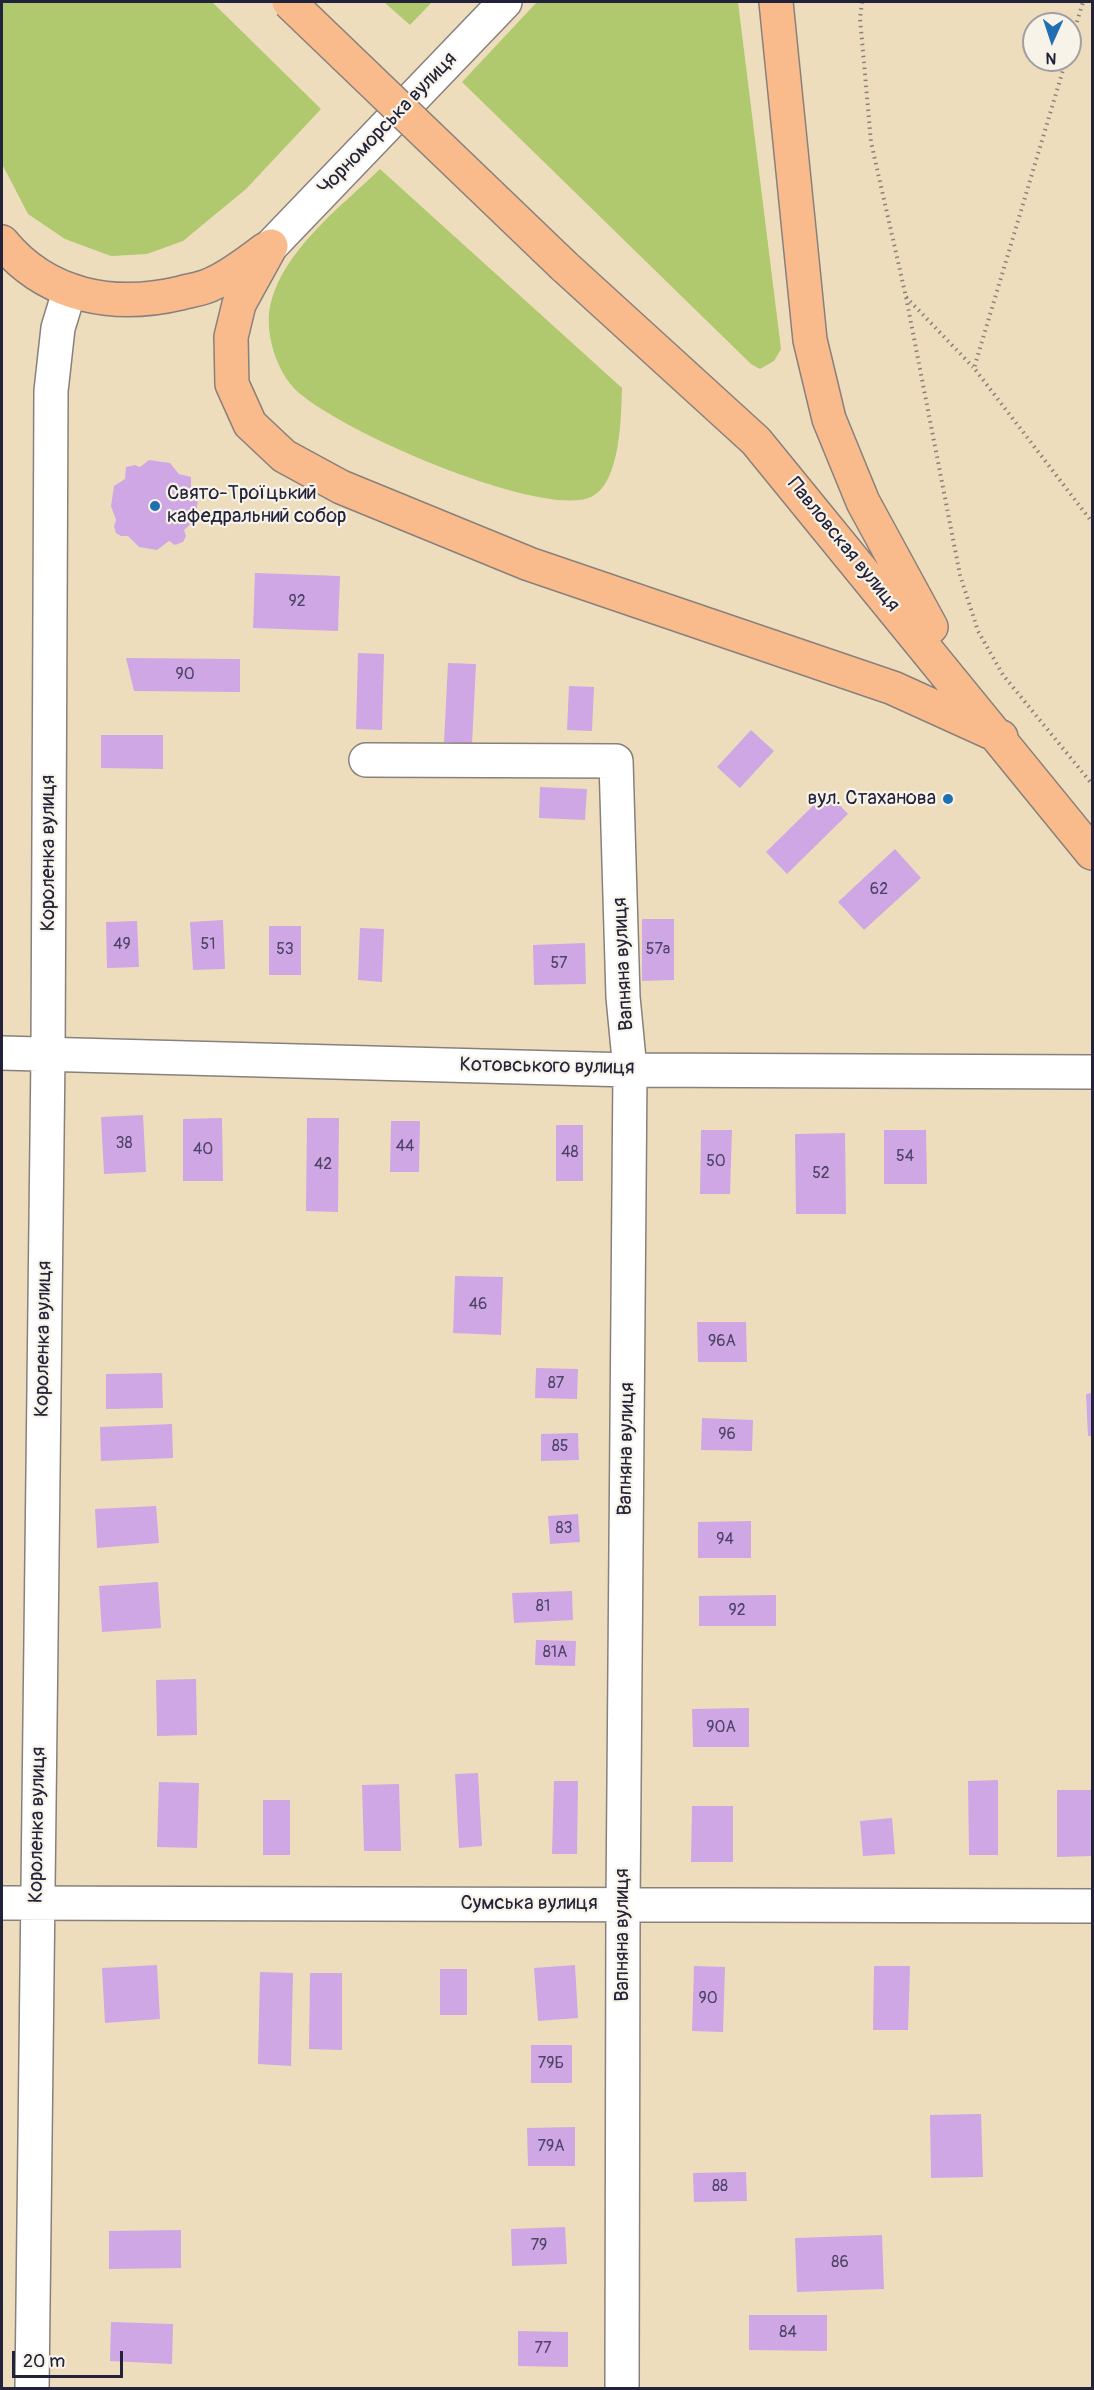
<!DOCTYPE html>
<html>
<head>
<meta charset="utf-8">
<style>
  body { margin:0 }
  #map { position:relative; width:1094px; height:2390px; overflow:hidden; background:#eeddbc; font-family:Pangolin,sans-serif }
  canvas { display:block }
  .frame { position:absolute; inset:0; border:3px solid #22223b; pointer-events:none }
  .north { position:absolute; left:1022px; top:12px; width:60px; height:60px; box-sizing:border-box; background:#f7f3e8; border:2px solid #a29fa3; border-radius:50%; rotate:183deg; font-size:16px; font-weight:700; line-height:24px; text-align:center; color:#22223b }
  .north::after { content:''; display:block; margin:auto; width:21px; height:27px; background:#1f6fb2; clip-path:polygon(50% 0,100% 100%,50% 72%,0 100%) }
  .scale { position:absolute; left:12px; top:2351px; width:111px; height:27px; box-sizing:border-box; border:3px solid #22223b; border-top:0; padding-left:8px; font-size:18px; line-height:21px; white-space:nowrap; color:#22223b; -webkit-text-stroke:4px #f7f3e8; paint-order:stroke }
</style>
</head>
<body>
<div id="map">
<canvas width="1094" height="2390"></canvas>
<div class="frame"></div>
<div class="north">N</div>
<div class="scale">20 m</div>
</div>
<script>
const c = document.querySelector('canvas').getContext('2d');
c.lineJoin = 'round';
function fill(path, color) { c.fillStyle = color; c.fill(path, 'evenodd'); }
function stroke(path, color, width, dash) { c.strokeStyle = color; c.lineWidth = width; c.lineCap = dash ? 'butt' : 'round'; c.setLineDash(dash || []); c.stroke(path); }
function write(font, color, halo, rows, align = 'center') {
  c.font = font + ' Pangolin,sans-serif'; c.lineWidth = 4.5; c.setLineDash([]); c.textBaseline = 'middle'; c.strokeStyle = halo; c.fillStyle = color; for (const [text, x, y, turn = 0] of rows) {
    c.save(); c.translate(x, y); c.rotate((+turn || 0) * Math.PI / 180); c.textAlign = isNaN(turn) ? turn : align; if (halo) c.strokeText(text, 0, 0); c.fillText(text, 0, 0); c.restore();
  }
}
fill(new Path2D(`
  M 2,2 L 212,2 L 321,109 L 246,189 L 183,241 L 147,254 L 111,256 L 65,239 L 28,214 L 2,164 Z
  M 384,2 L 432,2 L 410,25 Z
  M 537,2 L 738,2 L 781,349 L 774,361 L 760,369 L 751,364 L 462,82 Z
  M 380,169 L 622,388 C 621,416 621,483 591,497 C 542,520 326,426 292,386 C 276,367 267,337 269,314 C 276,255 341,207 380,169 Z`), '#b0c96e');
fill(new Path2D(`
  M 149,460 L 170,463 L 179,474 L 191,477 L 191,489 L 198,500 L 195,520 L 184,530 L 186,536 L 183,542 L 175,545 L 169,541 L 157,550 L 139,547 L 128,536 L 121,536 L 116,533 L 114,526 L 116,520 L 111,506 L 114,486 L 125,479 L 126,467 L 135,465 L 140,467 Z
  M 255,573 L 340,576 L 338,631 L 253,628 Z
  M 358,653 L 384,654 L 382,730 L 356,729 Z
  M 126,658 L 240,659 L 240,692 L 134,691 Z
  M 448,663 L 476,664 L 472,744 L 444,742 Z
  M 569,686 L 594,687 L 592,731 L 567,730 Z
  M 751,730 L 774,751 L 740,788 L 717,767 Z
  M 101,735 L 163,735 L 163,769 L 101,768 Z
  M 540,787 L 587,789 L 585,820 L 539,818 Z
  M 827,792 L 848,814 L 787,874 L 766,852 Z
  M 895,849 L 921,878 L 864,930 L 838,902 Z
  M 642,919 L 674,919 L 674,980 L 642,981 Z
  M 223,920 L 225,969 L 193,970 L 190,922 Z
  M 137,921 L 139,967 L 107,968 L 106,922 Z
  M 269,926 L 301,926 L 301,975 L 269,975 Z
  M 360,928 L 384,929 L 382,982 L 358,980 Z
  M 585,943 L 586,984 L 534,985 L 533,945 Z
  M 143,1115 L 146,1172 L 104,1174 L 101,1117 Z
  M 222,1118 L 223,1181 L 183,1181 L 183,1119 Z
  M 307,1118 L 339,1118 L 338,1212 L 306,1211 Z
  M 391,1121 L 420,1121 L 419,1172 L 390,1172 Z
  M 556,1125 L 583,1125 L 583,1181 L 556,1181 Z
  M 701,1130 L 732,1130 L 730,1194 L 700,1194 Z
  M 884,1130 L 926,1130 L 927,1184 L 884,1184 Z
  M 845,1133 L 846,1214 L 796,1214 L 795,1134 Z
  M 455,1276 L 503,1277 L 501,1335 L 453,1333 Z
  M 697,1322 L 746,1322 L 747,1362 L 698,1362 Z
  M 536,1368 L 578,1369 L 577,1399 L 535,1398 Z
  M 162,1373 L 163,1408 L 106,1409 L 106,1374 Z
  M 1092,1393 L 1092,1436 L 1088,1436 L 1086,1394 Z
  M 702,1418 L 753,1420 L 752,1451 L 701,1450 Z
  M 172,1424 L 173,1458 L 101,1461 L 100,1427 Z
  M 578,1433 L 579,1460 L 541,1461 L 541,1434 Z
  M 156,1506 L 159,1543 L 97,1548 L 95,1509 Z
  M 578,1514 L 580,1542 L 550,1544 L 548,1516 Z
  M 751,1521 L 751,1558 L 698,1558 L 698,1522 Z
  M 158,1582 L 161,1628 L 102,1632 L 99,1586 Z
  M 572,1591 L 573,1620 L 514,1623 L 512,1593 Z
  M 776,1595 L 776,1626 L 699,1626 L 699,1596 Z
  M 536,1640 L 576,1641 L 575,1666 L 535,1665 Z
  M 196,1679 L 197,1735 L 157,1736 L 156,1680 Z
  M 749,1708 L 749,1747 L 693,1747 L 692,1709 Z
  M 478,1773 L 482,1846 L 459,1848 L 455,1774 Z
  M 998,1780 L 998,1855 L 969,1855 L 968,1781 Z
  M 554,1781 L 578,1781 L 577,1854 L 552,1854 Z
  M 159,1782 L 199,1783 L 197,1848 L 157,1847 Z
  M 399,1784 L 401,1851 L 364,1851 L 362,1785 Z
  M 1057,1790 L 1092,1790 L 1092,1856 L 1057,1857 Z
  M 263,1800 L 290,1800 L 290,1855 L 263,1855 Z
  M 692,1806 L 733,1806 L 733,1862 L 691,1862 Z
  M 892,1818 L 895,1854 L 863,1856 L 860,1821 Z
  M 157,1965 L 160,2019 L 105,2023 L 102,1968 Z
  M 575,1965 L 578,2018 L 538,2021 L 534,1968 Z
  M 694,1966 L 725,1967 L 723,2032 L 692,2031 Z
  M 874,1966 L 910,1966 L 908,2030 L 873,2030 Z
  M 440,1969 L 467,1969 L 467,2015 L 440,2015 Z
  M 260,1972 L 293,1973 L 291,2066 L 258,2064 Z
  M 310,1973 L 342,1973 L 342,2050 L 309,2049 Z
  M 531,2045 L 572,2045 L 572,2083 L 531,2083 Z
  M 981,2114 L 983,2177 L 931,2178 L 930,2115 Z
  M 575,2127 L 575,2166 L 528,2166 L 527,2128 Z
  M 746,2172 L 747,2201 L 694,2202 L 693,2173 Z
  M 565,2227 L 567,2264 L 512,2266 L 511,2229 Z
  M 181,2230 L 181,2268 L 109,2269 L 109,2231 Z
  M 882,2235 L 884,2289 L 797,2292 L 795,2238 Z
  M 749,2315 L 827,2315 L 827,2351 L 749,2350 Z
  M 111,2322 L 173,2324 L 172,2364 L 110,2361 Z
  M 518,2331 L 568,2332 L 568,2367 L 518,2366 Z`), '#cfa7e4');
const minor = new Path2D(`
  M 366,760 L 616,761 L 623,997 L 630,1070 L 623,1904 L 622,2388
  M 2,1053 L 630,1070 L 1092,1072
  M 2,1903 L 1092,1906
  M 32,2388 L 48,1055 L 51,391 L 58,328 L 69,292`);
const tertiary = new Path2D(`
  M 271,246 L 505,2`);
const primary = new Path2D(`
  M 776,2 L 810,340 L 829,419 L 863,502 L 931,627
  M 2,242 C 47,297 114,309 181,293 C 191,290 203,289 212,284 C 231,276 249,261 266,249
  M 271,246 L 239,304 L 231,337 L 232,384 L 250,424 L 284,456 L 341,487 L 529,564 L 893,688 L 1001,737
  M 564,266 L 756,441 L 1092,853`);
stroke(minor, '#88807c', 36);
stroke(tertiary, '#88807c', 36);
stroke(primary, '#88807c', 36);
stroke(new Path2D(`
  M 862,2 L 860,18 L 871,142 L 906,297 L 960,575 L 978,631 L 1003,675 L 1092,784
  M 1070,45 L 1083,2
  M 1066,60 L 974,368 L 1092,522
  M 906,297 L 973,367`), '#88807c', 4, [1.5, 4.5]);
stroke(minor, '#fff', 33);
stroke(tertiary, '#fff', 33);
stroke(primary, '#fabb8c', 33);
const primaryBridge = new Path2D(`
  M 289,2 L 564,266`);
stroke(primaryBridge, '#88807c', 36, []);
stroke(primaryBridge, '#fabb8c', 33);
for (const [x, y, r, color] of [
  [155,506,6,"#1f6fb2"],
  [948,799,6,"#1f6fb2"]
]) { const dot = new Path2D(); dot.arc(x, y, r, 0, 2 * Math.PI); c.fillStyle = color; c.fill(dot); stroke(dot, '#f7f3e8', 2); }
write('16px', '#4d4365', null, [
  ["92",297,602],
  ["90",185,675],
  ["62",879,890],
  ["49",122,945],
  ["51",208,945],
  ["53",285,950],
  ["57а",658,950],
  ["57",559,964],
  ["38",124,1144],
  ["44",405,1147],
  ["40",203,1150],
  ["48",570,1153],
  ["54",905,1157],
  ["50",716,1162],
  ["42",323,1165],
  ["52",821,1174],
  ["46",478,1305],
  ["96А",722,1342],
  ["87",556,1384],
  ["96",727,1435],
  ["85",560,1447],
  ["83",564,1529],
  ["94",725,1540],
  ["81",543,1607],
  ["92",737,1611],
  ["81А",555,1653],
  ["90А",721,1728],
  ["90",708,1999],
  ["79Б",551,2064],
  ["79А",551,2147],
  ["88",720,2187],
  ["79",539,2246],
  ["86",840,2263],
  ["84",788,2333],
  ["77",543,2349]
]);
write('20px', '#22223b', '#f7f3e8', [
  ["Чорноморська вулиця",388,124,-46],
  ["Павловская вулиця",843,545,51],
  ["Короленка вулиця",49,853,-90],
  ["Вапняна вулиця",624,964,-93],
  ["Котовського вулиця",547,1067,1],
  ["Короленка вулиця",44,1339,-89],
  ["Вапняна вулиця",627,1449,-89],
  ["Короленка вулиця",38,1825,-89],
  ["Сумська вулиця",529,1904],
  ["Вапняна вулиця",623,1935,-90]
]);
write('20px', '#22223b', '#f7f3e8', [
  ["Свято-Троїцький",167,494],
  ["кафедральний собор",167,517],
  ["вул. Стаханова",936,799,"right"]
], 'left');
</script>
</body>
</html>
